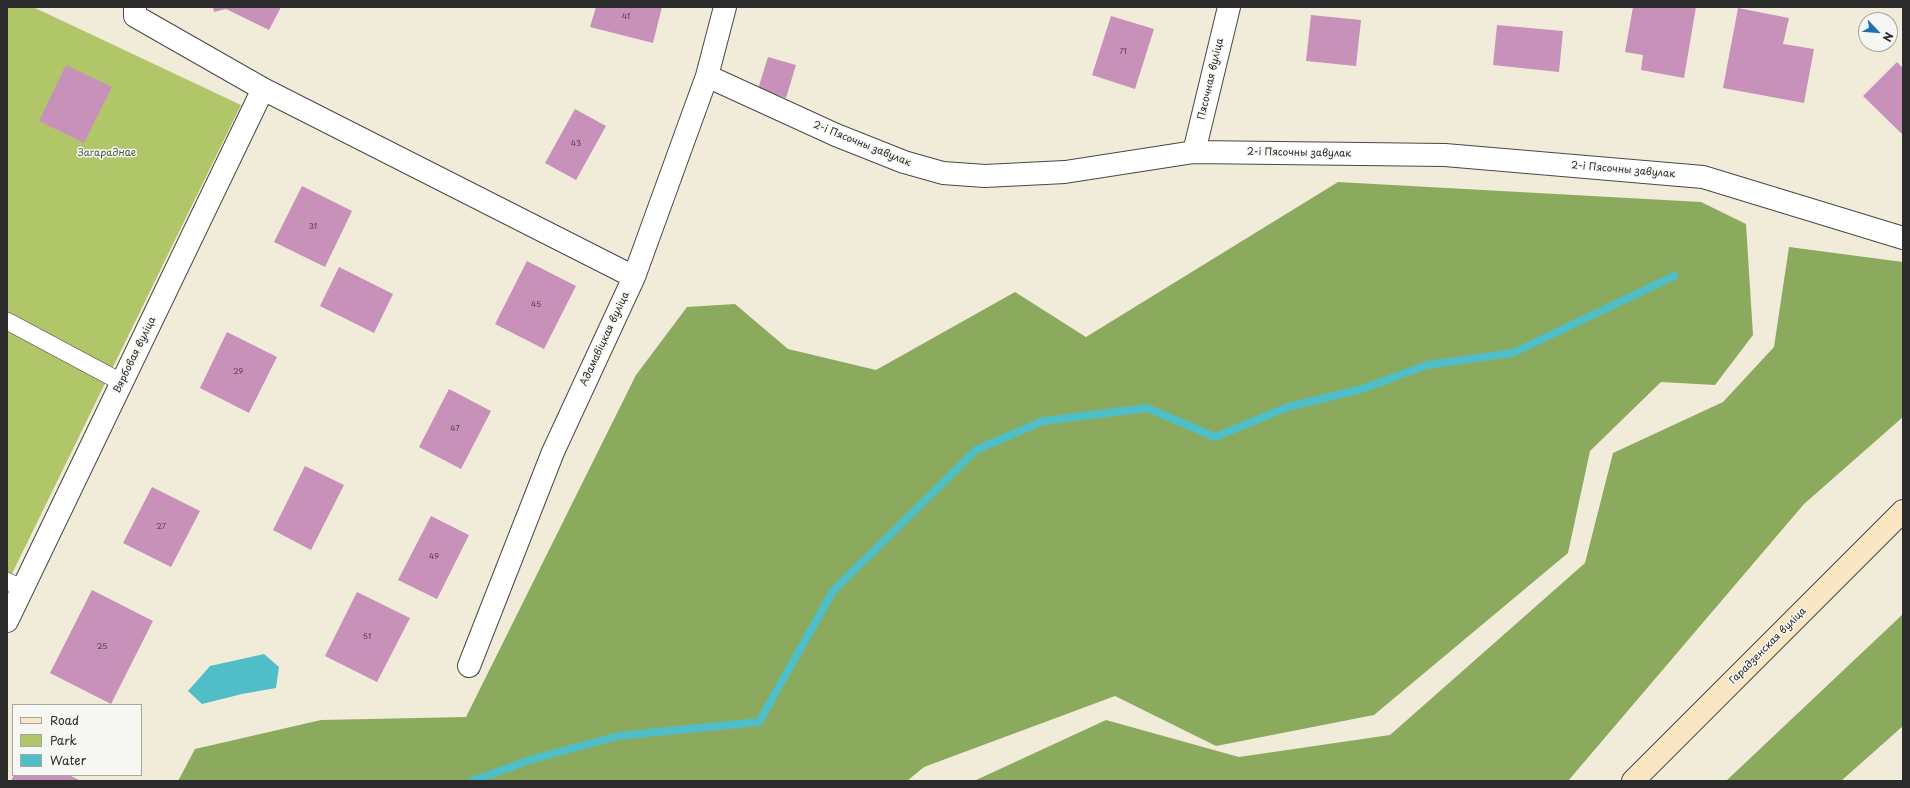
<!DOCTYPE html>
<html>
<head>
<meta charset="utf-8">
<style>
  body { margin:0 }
  #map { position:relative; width:1910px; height:788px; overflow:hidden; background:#f1ecda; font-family:"Playpen Sans",sans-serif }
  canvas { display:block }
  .frame { position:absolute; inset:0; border:8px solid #2b2b2b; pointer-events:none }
  .legend { position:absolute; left:12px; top:704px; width:130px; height:72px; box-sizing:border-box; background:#f6f6f2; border:1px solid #a5a5a2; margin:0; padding:5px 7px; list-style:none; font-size:12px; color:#2b2b2b }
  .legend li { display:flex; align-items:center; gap:8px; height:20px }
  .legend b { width:20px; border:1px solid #a5a5a2 }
  .north { position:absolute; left:1858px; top:12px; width:40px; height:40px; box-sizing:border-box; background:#f6f6f2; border:1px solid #a5a5a2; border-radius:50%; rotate:116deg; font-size:11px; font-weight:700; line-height:16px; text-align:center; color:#2b2b2b }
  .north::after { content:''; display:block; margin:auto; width:14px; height:18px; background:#1f6fb2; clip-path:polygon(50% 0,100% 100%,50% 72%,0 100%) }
</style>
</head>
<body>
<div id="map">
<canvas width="1910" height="788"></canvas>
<div class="frame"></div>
<ul class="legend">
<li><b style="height:5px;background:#fbe6c4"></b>Road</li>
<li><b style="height:11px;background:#b1c569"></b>Park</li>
<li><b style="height:11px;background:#50bec6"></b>Water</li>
</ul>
<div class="north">N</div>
</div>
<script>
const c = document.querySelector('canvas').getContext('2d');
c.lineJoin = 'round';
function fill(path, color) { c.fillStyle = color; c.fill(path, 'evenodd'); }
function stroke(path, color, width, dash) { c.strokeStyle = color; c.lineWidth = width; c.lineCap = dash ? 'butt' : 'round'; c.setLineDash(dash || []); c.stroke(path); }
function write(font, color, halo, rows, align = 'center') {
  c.font = font + ' "Playpen Sans",sans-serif'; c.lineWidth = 3; c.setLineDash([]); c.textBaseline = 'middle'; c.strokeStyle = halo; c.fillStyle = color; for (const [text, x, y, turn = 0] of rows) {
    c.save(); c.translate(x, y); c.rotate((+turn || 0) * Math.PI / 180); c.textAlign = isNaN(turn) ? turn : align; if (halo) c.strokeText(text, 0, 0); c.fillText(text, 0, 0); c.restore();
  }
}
fill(new Path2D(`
  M 7,7 L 33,7 L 241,105 L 7,584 Z`), '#b1c569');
fill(new Path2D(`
  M 1338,182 L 1701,202 L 1746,224 L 1753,335 L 1715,385 L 1661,382 L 1590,451 L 1568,553 L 1374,715 L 1216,746 L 1115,696 L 924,767 L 907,781 L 178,781 L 195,749 L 321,720 L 466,717 L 636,375 L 687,307 L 735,304 L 788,349 L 876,370 L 1015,292 L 1086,337 Z
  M 1789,247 L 1903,262 L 1903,417 L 1804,504 L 1568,781 L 974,781 L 1106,720 L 1239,757 L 1390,735 L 1585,563 L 1613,453 L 1723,402 L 1774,347 Z
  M 1903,614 L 1903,726 L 1841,781 L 1726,781 Z`), '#8caa5d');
fill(new Path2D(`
  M 264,654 L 279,667 L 276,688 L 242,694 L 202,704 L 188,691 L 210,666 Z`), '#50bec6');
stroke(new Path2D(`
  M 472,781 L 533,759 L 618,736 L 759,722 L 833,591 L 976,450 L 1043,421 L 1147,408 L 1215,437 L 1288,407 L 1362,389 L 1427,365 L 1513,353 L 1674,276`), '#50bec6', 8);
fill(new Path2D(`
  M 213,7 L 281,7 L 269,30 L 226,9 L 214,12 Z
  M 596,7 L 662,7 L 653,43 L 590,27 Z
  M 1633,7 L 1696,7 L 1684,78 L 1641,70 L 1643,55 L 1625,52 Z
  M 1738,8 L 1789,18 L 1783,44 L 1814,49 L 1804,103 L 1723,88 Z
  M 1311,15 L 1361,20 L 1356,66 L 1306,61 Z
  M 1111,16 L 1154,29 L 1135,89 L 1092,75 Z
  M 1497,25 L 1563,31 L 1559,72 L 1493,65 Z
  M 768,57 L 796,65 L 786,98 L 758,89 Z
  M 1897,62 L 1903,68 L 1903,135 L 1863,96 Z
  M 66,65 L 112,87 L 84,143 L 39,121 Z
  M 575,109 L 606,126 L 576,180 L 545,163 Z
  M 302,186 L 352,211 L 325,267 L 274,242 Z
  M 527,261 L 576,286 L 544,349 L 495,324 Z
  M 339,267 L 393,294 L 374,333 L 320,306 Z
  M 227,332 L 277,357 L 249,413 L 200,388 Z
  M 449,389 L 491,411 L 461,469 L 419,447 Z
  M 305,466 L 344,485 L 311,550 L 273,530 Z
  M 152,487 L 200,511 L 171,567 L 123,543 Z
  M 431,516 L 469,535 L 437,599 L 398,580 Z
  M 92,590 L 153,621 L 111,704 L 50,673 Z
  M 357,592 L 410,618 L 377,682 L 325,656 Z
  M 14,775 L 69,775 L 81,781 L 11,781 Z`), '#c791b9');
const service = new Path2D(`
  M 7,321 L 121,382
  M 7,581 L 22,589`);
const minor = new Path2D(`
  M 135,7 L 135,16 L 263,89 L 634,277
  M 707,76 L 836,135 L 904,162 L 943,173 L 985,176 L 1065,172 L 1194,152 L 1445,155 L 1703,177 L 1903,238
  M 1194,152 L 1229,7
  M 7,621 L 263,89
  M 469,666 L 553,452 L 634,277 L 707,76 L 725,7`);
const secondary = new Path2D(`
  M 1633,781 L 1903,511`);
stroke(service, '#494845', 18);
stroke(minor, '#494845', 24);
stroke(secondary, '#494845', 24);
stroke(service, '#fff', 17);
stroke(minor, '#fff', 22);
stroke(secondary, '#fbe6c4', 22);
write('8px', '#52444e', null, [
  ["41",626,17],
  ["71",1123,52],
  ["43",576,144],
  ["31",313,227],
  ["45",536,305],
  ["29",238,372],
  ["47",455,429],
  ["27",161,527],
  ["49",434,557],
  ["51",367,637],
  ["25",102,647]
]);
write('10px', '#2b2b2b', '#f6f6f2', [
  ["Пясочная вуліца",1211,79,-77],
  ["2-і Пясочны завулак",862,144,22],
  ["2-і Пясочны завулак",1299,153,1],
  ["2-і Пясочны завулак",1623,170,5],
  ["Адамавіцкая вуліца",605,339,-65],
  ["Вярбовая вуліца",135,355,-64],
  ["Гарадзенская вуліца",1768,646,-45]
]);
write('10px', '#53593e', '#f6f6f2', [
  ["Загараднае",107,153]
]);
</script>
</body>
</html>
